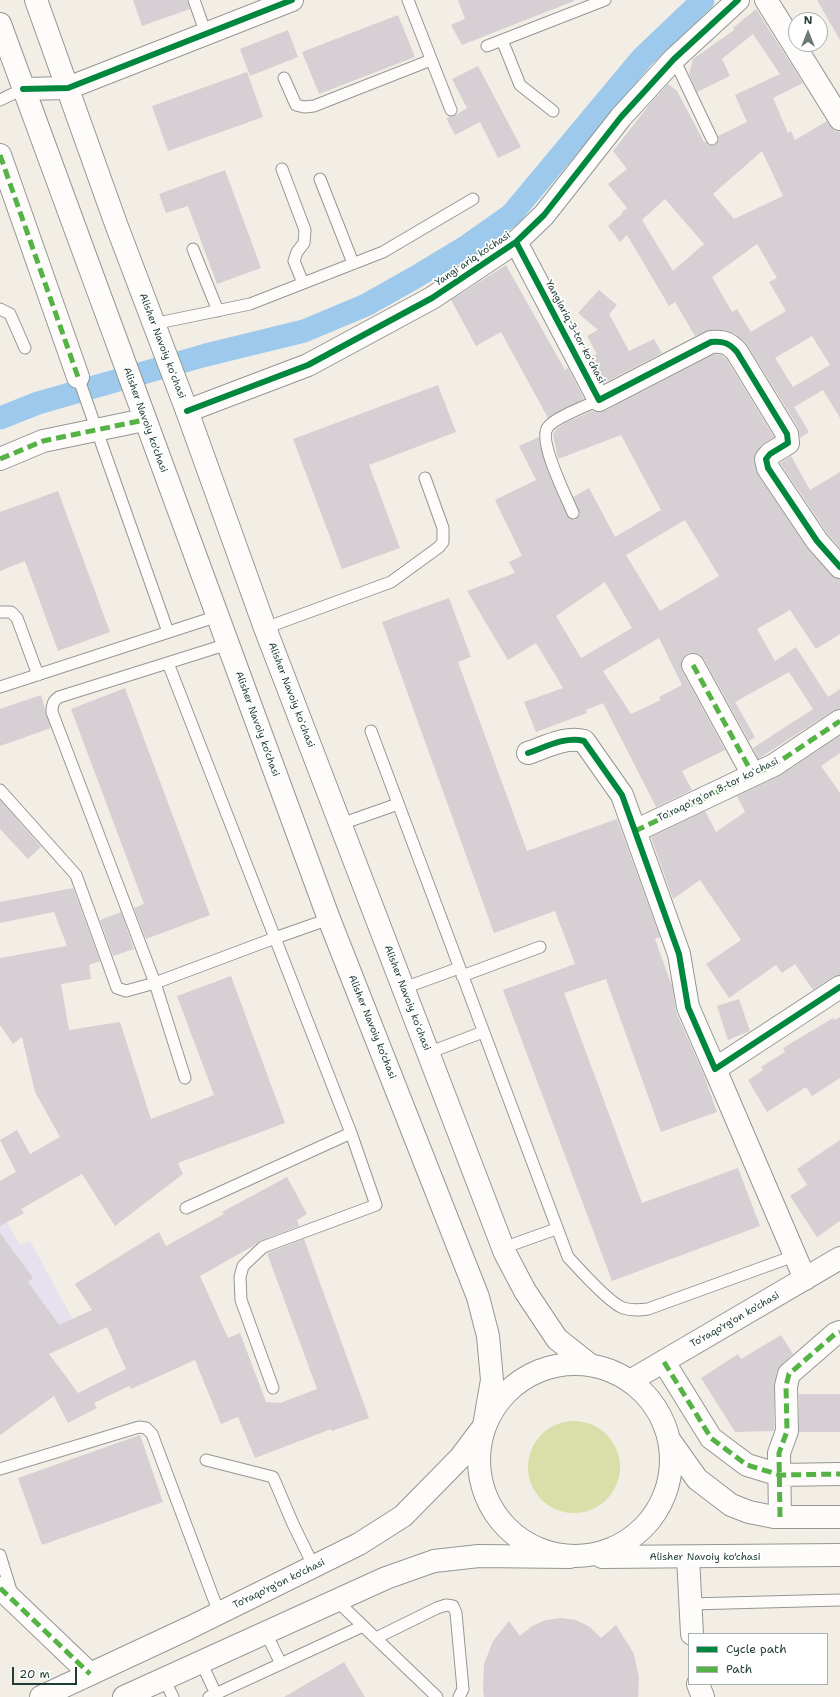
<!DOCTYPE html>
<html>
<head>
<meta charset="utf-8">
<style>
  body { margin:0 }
  #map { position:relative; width:840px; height:1697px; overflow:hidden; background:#f2eee6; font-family:"Shantell Sans",sans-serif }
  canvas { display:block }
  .legend { position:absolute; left:688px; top:1633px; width:140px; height:52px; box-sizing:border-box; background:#fff; border:1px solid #a5b1ae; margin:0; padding:5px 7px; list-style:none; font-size:12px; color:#1f3d34 }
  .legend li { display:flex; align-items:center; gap:8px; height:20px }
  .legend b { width:20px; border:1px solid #a5b1ae }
  .north { position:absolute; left:788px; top:12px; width:40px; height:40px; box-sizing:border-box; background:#fff; border:1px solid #a5b1ae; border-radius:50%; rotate:0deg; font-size:11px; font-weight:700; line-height:16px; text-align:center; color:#1f3d34 }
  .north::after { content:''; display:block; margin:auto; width:14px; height:18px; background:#697b72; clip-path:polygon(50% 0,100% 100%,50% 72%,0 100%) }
  .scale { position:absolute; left:12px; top:1667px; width:65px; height:18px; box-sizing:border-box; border:2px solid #1f3d34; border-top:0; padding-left:5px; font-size:12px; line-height:14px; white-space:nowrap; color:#1f3d34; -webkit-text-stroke:3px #fff; paint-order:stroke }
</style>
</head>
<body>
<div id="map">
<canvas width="840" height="1697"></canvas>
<ul class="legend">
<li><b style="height:5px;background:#00873e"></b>Cycle path</li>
<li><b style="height:5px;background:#55b346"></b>Path</li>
</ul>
<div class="north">N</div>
<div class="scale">20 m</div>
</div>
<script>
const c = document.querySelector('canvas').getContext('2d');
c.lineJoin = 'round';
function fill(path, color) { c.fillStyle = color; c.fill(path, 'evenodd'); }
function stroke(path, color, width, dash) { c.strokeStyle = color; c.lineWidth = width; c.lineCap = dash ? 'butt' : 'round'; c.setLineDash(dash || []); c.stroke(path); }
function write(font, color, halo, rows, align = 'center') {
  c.font = font + ' "Shantell Sans",sans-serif'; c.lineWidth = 3.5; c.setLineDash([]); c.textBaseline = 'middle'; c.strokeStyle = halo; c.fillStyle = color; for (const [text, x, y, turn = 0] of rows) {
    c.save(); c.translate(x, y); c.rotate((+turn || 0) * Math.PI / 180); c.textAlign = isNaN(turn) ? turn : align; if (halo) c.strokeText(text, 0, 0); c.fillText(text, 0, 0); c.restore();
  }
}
fill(new Path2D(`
  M 0,1210 L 20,1245 L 30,1241 L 83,1338 L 49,1354 L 71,1383 L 0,1435 Z`), '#e5e1ef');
fill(new Path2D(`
  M528 1467a46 46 0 1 1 92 0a46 46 0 1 1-92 0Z`), '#d8dfa8');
stroke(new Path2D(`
  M 0,418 L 38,403 L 206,355 L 304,331 L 366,305 L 414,278 L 467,246 L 511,215 L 642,58 L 703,0`), '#9dcaec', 23);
fill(new Path2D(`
  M 133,0 L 187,0 L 190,9 L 142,26 Z
  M 458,0 L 574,0 L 574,1 L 462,45 L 451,25 L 465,19 Z
  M 817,0 L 840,0 L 840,40 Z
  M 756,9 L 803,83 L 773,98 L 788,133 L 791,131 L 795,140 L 827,121 L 834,130 L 840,132 L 840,418 L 823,390 L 794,407 L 809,432 L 800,438 L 798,427 L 746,343 L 736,334 L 725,330 L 710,330 L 695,336 L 675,302 L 669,306 L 627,235 L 620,242 L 608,226 L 622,214 L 621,213 L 627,208 L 608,184 L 627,169 L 613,151 L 650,104 L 668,84 L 677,91 L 704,142 L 706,142 L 708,145 L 715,145 L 719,140 L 718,136 L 747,122 L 735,95 L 780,74 L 753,34 L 722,59 L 730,76 L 697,92 L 689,74 L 693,59 L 734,30 L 733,28 ZM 762,151 L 783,196 L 734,219 L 713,194 ZM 665,199 L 704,244 L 673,271 L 642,220 ZM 757,244 L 777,278 L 769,282 L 786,311 L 751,332 L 737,309 L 732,312 L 712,277 ZM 812,336 L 830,365 L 793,387 L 775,358 Z
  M 398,15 L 415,57 L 319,94 L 302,52 Z
  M 288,30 L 298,57 L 250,76 L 240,49 Z
  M 478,66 L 521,147 L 498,158 L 480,122 L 455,135 L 446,118 L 454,116 L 467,108 L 452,79 Z
  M 247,72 L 263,117 L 168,151 L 152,106 Z
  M 225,170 L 261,268 L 217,284 L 188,206 L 166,213 L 159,194 Z
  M 506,265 L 565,370 L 568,368 L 584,399 L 548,418 L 501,332 L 476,346 L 451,300 Z
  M 599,290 L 617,305 L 609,314 L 629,351 L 654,339 L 662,353 L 604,383 L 590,357 L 597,354 L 587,336 L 598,330 L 578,313 Z
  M 714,354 L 721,355 L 727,360 L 774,437 L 760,446 L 754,456 L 758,475 L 808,549 L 831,575 L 840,579 L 840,634 L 816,649 L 790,610 L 757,629 L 775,661 L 796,647 L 828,697 L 840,689 L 840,709 L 833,711 L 758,759 L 753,748 L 813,709 L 789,672 L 735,702 L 755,737 L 749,741 L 704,659 L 699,654 L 694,653 L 687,654 L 682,659 L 681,665 L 682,671 L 725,750 L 682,771 L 692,790 L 656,807 L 603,703 L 586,710 L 587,713 L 536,732 L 524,702 L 563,688 L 536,643 L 508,660 L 467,591 L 515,573 L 509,562 L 522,556 L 495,500 L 536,480 L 519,446 L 539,437 L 548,472 L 569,519 L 575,520 L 580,514 L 573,497 L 589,488 L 615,537 L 661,510 L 621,435 L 558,459 L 553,435 L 556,429 L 567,422 L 592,411 L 598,412 L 605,411 ZM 685,520 L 719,576 L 660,611 L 626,555 ZM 605,582 L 632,628 L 581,658 L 556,616 ZM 659,638 L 682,685 L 659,697 L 661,700 L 631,714 L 603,671 Z
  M 438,385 L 456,432 L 369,465 L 400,548 L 342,569 L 293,439 Z
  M 791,456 L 810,490 L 840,472 L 840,548 L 827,533 L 780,463 Z
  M 58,491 L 110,632 L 58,651 L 25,561 L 0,571 L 0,512 Z
  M 449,598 L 471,657 L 458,662 L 527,851 L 617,819 L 660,937 L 655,939 L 672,986 L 676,1012 L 703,1073 L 717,1112 L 661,1132 L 606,979 L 564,993 L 642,1203 L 738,1168 L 760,1226 L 612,1281 L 503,990 L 575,964 L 555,911 L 494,933 L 382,622 Z
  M 125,688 L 210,915 L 146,939 L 134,908 L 144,904 L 71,709 Z
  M 41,695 L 51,728 L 0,746 L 0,709 Z
  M 840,736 L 840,753 L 821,766 L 840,793 L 840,975 L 833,977 L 813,990 L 795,964 L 782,973 L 776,965 L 729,998 L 706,964 L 741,940 L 700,880 L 673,899 L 651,837 L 705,811 L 716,832 L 745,812 L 737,796 L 781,775 Z
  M 0,800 L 41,847 L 28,859 L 0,829 Z
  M 73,888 L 100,961 L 89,965 L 91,979 L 61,984 L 69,1030 L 120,1022 L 151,1119 L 214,1095 L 177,996 L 231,976 L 285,1123 L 178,1163 L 183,1174 L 115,1226 L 82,1174 L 21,1209 L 24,1213 L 0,1226 L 0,1181 L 16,1172 L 0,1140 L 17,1130 L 30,1154 L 60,1137 L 35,1092 L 22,1037 L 13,1044 L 0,1025 L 0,958 L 67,946 L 54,912 L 0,923 L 0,902 Z
  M 121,912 L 134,949 L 113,956 L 100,920 Z
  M 739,999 L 750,1031 L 728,1040 L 717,1006 Z
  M 840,1017 L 840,1078 L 812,1096 L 806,1087 L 767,1112 L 748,1080 L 763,1070 L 761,1067 L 785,1052 L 783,1048 L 833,1018 L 834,1020 Z
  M 840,1140 L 840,1221 L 817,1237 L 790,1196 L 807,1185 L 797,1169 Z
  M 287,1177 L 307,1214 L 297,1220 L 299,1226 L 260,1241 L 253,1246 L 200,1276 L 228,1338 L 240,1333 L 266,1402 L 280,1403 L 317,1389 L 267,1253 L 304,1239 L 369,1418 L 332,1431 L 331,1429 L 255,1458 L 238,1417 L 221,1424 L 195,1360 L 131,1389 L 129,1386 L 94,1403 L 97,1408 L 68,1423 L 54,1396 L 0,1435 L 0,1233 L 33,1278 L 28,1282 L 59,1325 L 92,1310 L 75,1284 L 159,1232 L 166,1246 L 224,1214 L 222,1212 ZM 107,1327 L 126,1369 L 78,1393 L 49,1354 Z
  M 781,1335 L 793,1354 L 781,1365 L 777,1371 L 774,1386 L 774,1431 L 735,1432 L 701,1378 L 738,1354 L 741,1359 Z
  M 799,1394 L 840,1394 L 840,1432 L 799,1432 Z
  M 140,1435 L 163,1502 L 42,1545 L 18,1478 Z
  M 561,1618 L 576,1620 L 590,1627 L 601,1638 L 616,1625 L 634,1654 L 639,1678 L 638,1697 L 484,1697 L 483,1689 L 484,1664 L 493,1641 L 509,1621 L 520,1636 L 532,1626 L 546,1620 Z
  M 344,1662 L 365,1697 L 284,1697 Z`), '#d6cfd3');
const lane = new Path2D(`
  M 194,0 L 206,34
  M 408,0 L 451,110
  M 502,40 L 520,85 L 553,111
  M 487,46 L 605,0
  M 674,59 L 712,139
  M 284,78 L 296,105 L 304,107 L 314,106 L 431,60
  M 0,100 L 23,89
  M 282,169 L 305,230 L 304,243 L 297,252 L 294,261 L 303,283
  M 320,179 L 353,263
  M 193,249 L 218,311
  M 0,309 L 10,314 L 25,348
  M 153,324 L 250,304 L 383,252 L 473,199
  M 78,377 L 168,632
  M 573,513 C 567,498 537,440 548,427 C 554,418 588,405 599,400
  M 0,612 L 11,612 L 17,618 L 38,675
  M 265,628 L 391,582 L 439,547 L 443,542 L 443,528 L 425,478
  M 168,663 L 275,938 L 155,983 L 52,712 C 52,705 53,701 59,697 L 228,644
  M 0,687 L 218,616
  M 371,731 L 568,1257 C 579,1269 609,1303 623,1308 C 632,1311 640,1310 648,1309 L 794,1256
  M 0,790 L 76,875 L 117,988 L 126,991 L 155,983 L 185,1078
  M 341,824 L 398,804
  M 462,976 L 540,947
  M 404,988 L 459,968
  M 428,1053 L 483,1032
  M 186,1208 L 351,1133 L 275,938 L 329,919
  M 503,1248 L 556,1229
  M 273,1388 L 241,1300 L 240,1277 L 243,1266 L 263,1247 L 376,1205 L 351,1133
  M 206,1460 L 273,1477 L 293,1524 L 314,1567
  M 0,1469 L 139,1427 L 146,1428 L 152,1434 L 219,1613
  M 0,1555 L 12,1594
  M 337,1601 L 437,1697
  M 690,1604 L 840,1600
  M 266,1633 L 281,1664
  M 376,1638 L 437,1608 L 446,1605 L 453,1606 L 456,1613 L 463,1689 L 459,1697
  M 201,1662 L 216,1694
  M 164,1679 L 173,1697
  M 209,1697 L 363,1626`);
const street = new Path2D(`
  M 766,0 L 840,119
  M 23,89 L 68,88 L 292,0
  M 0,155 L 78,377
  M 516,242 L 599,400 L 711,342 C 724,341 729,343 737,352 L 787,434 L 788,443 L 770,454 L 766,459 L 768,468 L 817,541 L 840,567
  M 187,411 L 308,365 L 432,298 L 516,242 L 544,215 L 621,117 L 674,59 L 738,0
  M 0,459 L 43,441 L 144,420
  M 693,665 L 752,773
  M 528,753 C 546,747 565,736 584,741 L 622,795 L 679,954 L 688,1007 L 715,1069 L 840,987
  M 635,831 L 774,765 L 840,721
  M 715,1069 L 805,1279
  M 664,1362 L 711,1438 L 747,1465 L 780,1475 L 840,1474
  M 780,1517 L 779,1453 L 787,1431 L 786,1386 L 789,1374 L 835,1334 L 840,1332
  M 688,1557 L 692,1634
  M 0,1588 L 90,1674
  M 698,1684 L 703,1697`);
const secondary = new Path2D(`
  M 630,1381 L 840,1258
  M 41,1697 L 189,1628 L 359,1544 L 403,1516 L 460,1458 L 484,1426
  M 124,1697 L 386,1578 L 434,1561 L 479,1556 L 570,1557`);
const primary = new Path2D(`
  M 36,0 L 116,224 L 187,411 L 265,628 L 505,1253 L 525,1291 L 557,1339 L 590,1365
  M 0,24 L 329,919 L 478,1297 L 488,1336 L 492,1380 L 484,1426
  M479 1460a96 96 0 1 1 192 0a96 96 0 1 1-192 0Z
  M 670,1441 L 697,1479 L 731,1505 L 749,1512 L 774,1517 L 840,1517
  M 602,1557 L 840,1555`);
stroke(lane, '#949792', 13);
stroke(street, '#949792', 24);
stroke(secondary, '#949792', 24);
stroke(primary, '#949792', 24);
stroke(lane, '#fdfcfb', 11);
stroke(street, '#fdfcfb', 22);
stroke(secondary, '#fdfcfb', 22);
stroke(primary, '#fdfcfb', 22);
stroke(new Path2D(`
  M 0,155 L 78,377
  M 0,459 L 43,441 L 144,420
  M 693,665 L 752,773
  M 635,831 L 774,765 L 840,721
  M 664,1362 L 711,1438 L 747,1465 L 780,1475 L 840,1474
  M 780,1517 L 779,1453 L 787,1431 L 786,1386 L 789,1374 L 835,1334 L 840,1332
  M 0,1588 L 90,1674`), '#55b346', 5, [10, 5]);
stroke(new Path2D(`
  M 23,89 L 68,88 L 292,0
  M 516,242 L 599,400 L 711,342 C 724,341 729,343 737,352 L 787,434 L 788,443 L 770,454 L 766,459 L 768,468 L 817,541 L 840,567
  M 187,411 L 308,365 L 432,298 L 516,242 L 544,215 L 621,117 L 674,59 L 738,0
  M 528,753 C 546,747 565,736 584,741 L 622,795 L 679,954 L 688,1007 L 715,1069 L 840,987`), '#00873e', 6);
write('10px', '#1f3d34', '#fff', [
  ["Yangi ariq ko‘chasi",473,259,-34],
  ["Yangiariq 3-tor koʻchasi",575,332,62],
  ["Alisher Navoiy koʻchasi",162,346,69],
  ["Alisher Navoiy ko'chasi",145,420,70],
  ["Alisher Navoiy koʻchasi",291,695,69],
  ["Alisher Navoiy ko'chasi",257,724,70],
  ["Toʻraqoʻrgʻon 8-tor koʻchasi",718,790,-26],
  ["Alisher Navoiy koʻchasi",407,998,69],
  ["Alisher Navoiy ko'chasi",372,1027,68],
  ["To'raqo'rg'on ko'chasi",735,1320,-30],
  ["Alisher Navoiy ko'chasi",705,1557],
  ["To'raqo'rg'on ko'chasi",279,1584,-26]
]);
</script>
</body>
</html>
